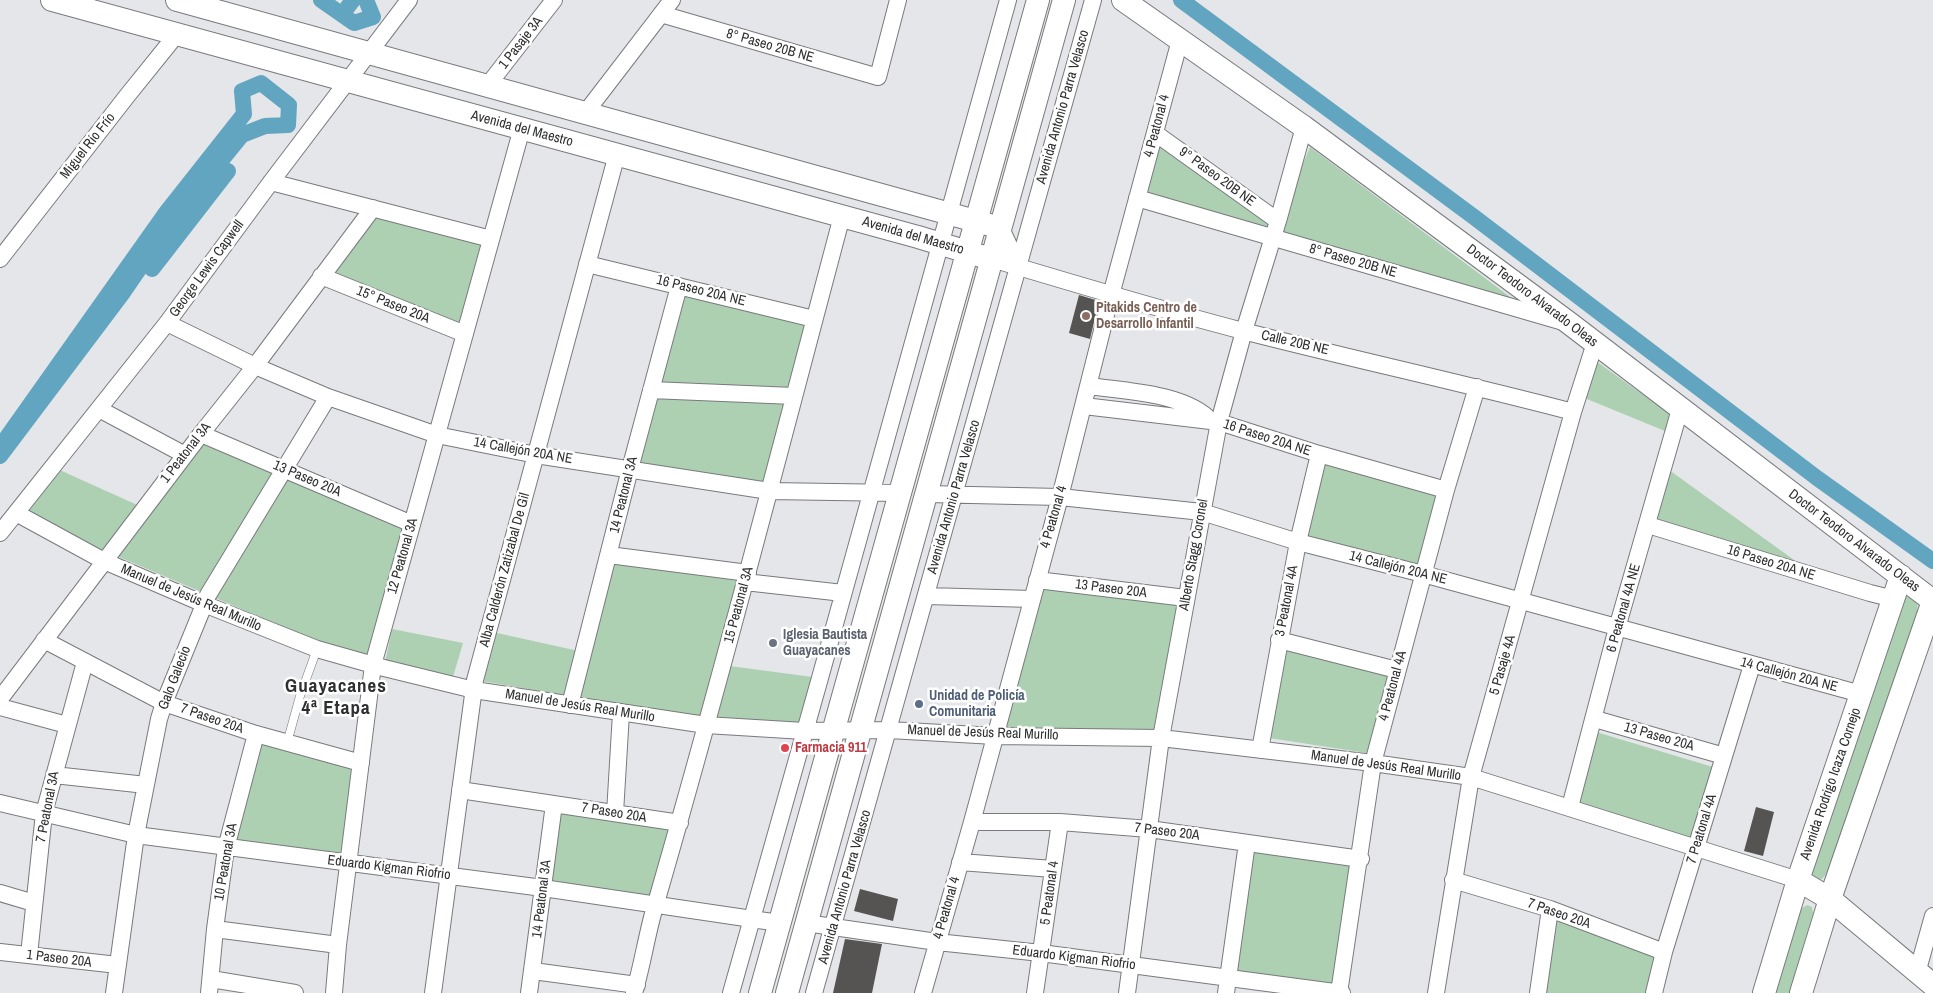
<!DOCTYPE html>
<html>
<head>
<meta charset="utf-8">
<style>
  body { margin:0 }
  canvas { display:block; background:#e4e6e9 }
</style>
</head>
<body>
<canvas width="1933" height="993"></canvas>
<script>
const c = document.querySelector('canvas').getContext('2d');
c.lineJoin = 'round';
function fill(path, color) { c.fillStyle = color; c.fill(path, 'evenodd'); }
function stroke(path, color, width, dash) { c.strokeStyle = color; c.lineWidth = width; c.lineCap = dash ? 'butt' : 'round'; c.setLineDash(dash || []); c.stroke(path); }
function write(font, color, halo, rows, align = 'center') {
  c.font = font + ' "Archivo Narrow",sans-serif'; c.lineWidth = 5; c.setLineDash([]); c.textBaseline = 'middle'; c.strokeStyle = halo; c.fillStyle = color; for (const [text, x, y, turn = 0] of rows) {
    c.save(); c.translate(x, y); c.rotate((+turn || 0) * Math.PI / 180); c.textAlign = isNaN(turn) ? turn : align; if (halo) c.strokeText(text, 0, 0); c.fillText(text, 0, 0); c.restore();
  }
}
fill(new Path2D(`
  M 1155,133 L 1277,221 L 1275,230 L 1310,147 L 1529,311 L 1138,198 Z
  M 373,208 L 491,239 L 465,334 L 321,276 Z
  M 680,286 L 814,319 L 769,490 L 632,469 Z
  M 1596,361 L 1671,415 L 1665,431 L 1582,397 Z
  M 201,434 L 412,524 L 373,665 L 16,513 L 53,467 L 144,508 Z
  M 1319,454 L 1446,490 L 1423,574 L 1298,542 Z
  M 1669,470 L 1808,570 L 1653,524 Z
  M 609,555 L 747,573 L 722,665 L 820,678 L 804,731 L 706,725 L 571,696 L 475,680 L 488,631 L 583,652 Z
  M 1037,580 L 1186,598 L 1161,738 L 995,736 Z
  M 1911,596 L 1918,600 L 1917,612 L 1827,873 L 1822,879 L 1815,882 L 1809,877 L 1904,598 Z
  M 392,629 L 463,643 L 453,677 L 384,667 Z
  M 1285,642 L 1392,665 L 1367,753 L 1269,738 Z
  M 1596,732 L 1713,767 L 1692,839 L 1575,803 Z
  M 256,734 L 361,763 L 350,863 L 226,848 Z
  M 554,804 L 680,823 L 655,905 L 543,888 Z
  M 1247,843 L 1361,859 L 1339,993 L 1228,978 Z
  M 1807,905 L 1812,907 L 1813,913 L 1789,993 L 1774,993 L 1799,913 L 1802,908 Z
  M 1551,911 L 1662,953 L 1650,993 L 1539,993 Z`), '#acd0b1');
stroke(new Path2D(`
  M 321,0 L 354,23 L 373,17 L 366,0
  M 1181,0 L 1474,217 L 1817,478 L 1933,561
  M 347,8 L 353,0
  M 152,269 L 228,171
  M 0,447 L 165,214 L 244,114 L 242,91 L 261,83 L 289,105 L 288,125 L 265,126 L 242,135 L 172,221 L 122,294 L 0,456`), '#61a5c1', 16);
fill(new Path2D(`
  M 1079,295 L 1099,301 L 1090,339 L 1069,333 Z
  M 1756,807 L 1774,812 L 1763,856 L 1744,851 Z
  M 860,889 L 898,899 L 893,921 L 854,911 Z
  M 845,939 L 882,944 L 872,993 L 833,993 Z`), '#565452');
const lane = new Path2D(`
  M 287,743 L 300,696 L 317,649`);
const street = new Path2D(`
  M 661,14 L 878,77 L 898,0
  M 488,85 L 554,0
  M 586,112 L 672,0
  M 1155,133 L 1278,221
  M 271,182 L 491,239
  M 1137,198 L 1560,321
  M 1001,228 L 1019,267
  M 0,259 L 127,96 L 177,34
  M 992,259 C 1075,284 1159,309 1243,331 C 1352,359 1463,383 1573,412
  M 587,264 L 814,319
  M 321,276 L 465,334
  M 167,323 L 255,366 L 328,397 L 437,435 L 536,455 L 769,491 L 899,493
  M 1089,386 C 1124,391 1180,393 1207,417
  M 651,390 L 794,396
  M 1084,406 L 1219,422 L 1319,454 L 1446,490
  M 99,409 L 185,455
  M 201,434 L 412,524
  M 927,494 L 1060,497 L 1202,512 L 1298,542 L 1423,574 L 1861,694
  M 16,513 L 104,561 L 204,604 L 317,649 L 384,668 L 474,690 L 706,725 L 804,731 L 889,730 L 995,736 L 1161,738 L 1373,763 L 1471,777 L 1798,880
  M 1648,525 L 1870,593 L 1894,599
  M 0,533 L 167,323 L 271,182 L 409,0
  M 609,555 L 748,573
  M 1037,580 L 1186,598
  M 745,582 L 843,593
  M 927,596 L 1032,599
  M 44,640 L 164,703 L 256,734 L 361,763
  M 1279,640 L 1397,670
  M 0,699 L 201,434 L 255,366 L 373,208
  M 570,705 L 630,469 L 679,286
  M 0,707 L 67,725
  M 1595,719 L 1724,756
  M 1260,750 L 1298,542 L 1319,454
  M 54,775 L 146,785
  M 460,790 L 680,823
  M 0,803 L 136,835 L 543,888 L 779,923
  M 1570,807 L 1617,628 L 1680,409
  M 615,813 L 621,713
  M 972,822 L 1060,822 L 1149,829 L 1361,859
  M 960,862 L 1053,869
  M 1453,880 L 1550,909 L 1664,952
  M 0,893 L 34,903
  M 806,923 L 937,942 L 1041,953 L 1342,993
  M 215,929 L 338,945
  M 0,952 L 118,965
  M 29,955 L 44,813 L 85,662
  M 533,971 L 637,985
  M 1917,973 L 1933,916
  M 211,979 L 295,993
  M 114,993 L 136,835 L 159,719 L 164,703 L 208,595 L 328,397
  M 209,993 L 215,929 L 226,848 L 256,734
  M 334,993 L 338,945 L 373,665 L 522,128
  M 433,993 L 475,680 L 617,154
  M 529,993 L 554,804
  M 634,993 C 643,963 647,932 656,903 C 722,675 781,445 842,216
  M 731,993 L 820,678 L 1008,0
  M 814,993 L 1093,0
  M 923,993 L 972,822 L 1060,497 L 1111,295 L 1180,40
  M 1035,993 L 1060,822
  M 1127,993 L 1161,738 L 1219,422 L 1244,331 L 1278,221 L 1304,127
  M 1226,993 L 1247,843
  M 1339,993 L 1373,763 L 1446,490 L 1477,387
  M 1436,993 L 1471,777 L 1573,412 L 1595,343
  M 1538,993 L 1550,909
  M 1654,993 L 1664,952 L 1752,665`);
const secondary = new Path2D(`
  M 52,0 L 918,237 L 981,256
  M 177,0 L 990,225
  M 1123,0 L 1304,127 L 1569,323 L 1933,601
  M 1798,880 L 1830,899 L 1933,985
  M 760,993 L 1038,0
  M 787,993 L 1064,0
  M 1764,993 L 1798,880 L 1901,576
  M 1801,993 L 1830,899 L 1933,601`);
stroke(lane, '#797a7d', 9);
stroke(street, '#797a7d', 18);
stroke(secondary, '#797a7d', 24);
stroke(lane, '#fff', 8);
stroke(street, '#fff', 16);
stroke(secondary, '#fff', 22);
for (const [x, y, r, color] of [
  [1086,316,5,"#8d6e63"],
  [773,643,5,"#6b7280"],
  [919,704,5,"#5c6f8a"],
  [785,748,5,"#e0444e"]
]) { const dot = new Path2D(); dot.arc(x, y, r, 0, 2 * Math.PI); c.fillStyle = color; c.fill(dot); stroke(dot, '#fff', 2); }
write('14px', '#2e2f30', '#fff', [
  ["1 Pasaje 3A",521,43,-52],
  ["8° Paseo 20B NE",770,46,16],
  ["Avenida Antonio Parra Velasco",1063,107,-74],
  ["4 Peatonal 4",1157,126,-75],
  ["Avenida del Maestro",522,129,15],
  ["Miguel Río Frío",88,146,-52],
  ["9° Paseo 20B NE",1217,177,36],
  ["Avenida del Maestro",913,236,16],
  ["8° Paseo 20B NE",1353,261,16],
  ["George Lewis Capwell",207,269,-54],
  ["16 Paseo 20A NE",701,291,14],
  ["Doctor Teodoro Alvarado Oleas",1532,296,37],
  ["15° Paseo 20A",393,305,22],
  ["Calle 20B NE",1295,343,13],
  ["16 Paseo 20A NE",1267,438,18],
  ["14 Callejón 20A NE",523,451,10],
  ["1 Peatonal 3A",186,453,-52],
  ["13 Paseo 20A",307,479,23],
  ["14 Peatonal 3A",624,495,-76],
  ["Avenida Antonio Parra Velasco",954,497,-74],
  ["4 Peatonal 4",1054,517,-74],
  ["Doctor Teodoro Alvarado Oleas",1854,541,37],
  ["Alberto Stagg Coronel",1194,555,-80],
  ["12 Peatonal 3A",403,556,-74],
  ["16 Paseo 20A NE",1771,563,17],
  ["14 Callejón 20A NE",1398,568,14],
  ["Alba Calderón Zatizabal De Gil",505,570,-75],
  ["13 Paseo 20A",1111,589,7],
  ["Manuel de Jesús Real Murillo",191,598,23],
  ["3 Peatonal 4A",1287,601,-79],
  ["15 Peatonal 3A",739,605,-75],
  ["6 Peatonal 4A NE",1624,608,-74],
  ["5 Pasaje 4A",1503,665,-74],
  ["14 Callejón 20A NE",1789,675,15],
  ["Galo Galecio",175,678,-69],
  ["4 Peatonal 4A",1393,686,-75],
  ["Manuel de Jesús Real Murillo",580,706,9],
  ["7 Paseo 20A",212,719,19],
  ["Manuel de Jesús Real Murillo",983,733,2],
  ["13 Paseo 20A",1659,737,16],
  ["Manuel de Jesús Real Murillo",1386,766,8],
  ["Avenida Rodrigo Icaza Cornejo",1831,784,-71],
  ["7 Peatonal 3A",48,807,-79],
  ["7 Paseo 20A",614,813,9],
  ["7 Peatonal 4A",1702,829,-73],
  ["7 Paseo 20A",1167,832,7],
  ["10 Peatonal 3A",226,862,-80],
  ["Eduardo Kigman Riofrio",389,868,7],
  ["Avenida Antonio Parra Velasco",845,887,-74],
  ["5 Peatonal 4",1050,893,-82],
  ["14 Peatonal 3A",542,899,-83],
  ["4 Peatonal 4",947,908,-74],
  ["7 Paseo 20A",1559,914,19],
  ["Eduardo Kigman Riofrio",1074,958,7],
  ["1 Paseo 20A",59,959,7]
]);
write('bold 14px', '#785e54', '#fff', [
  ["Pitakids Centro de",1096,308],
  ["Desarrollo Infantil",1096,324]
], 'left');
write('bold 14px', '#5b616d', '#fff', [
  ["Iglesia Bautista",783,635],
  ["Guayacanes",783,651]
], 'left');
write('bold 14px', '#4e5e75', '#fff', [
  ["Unidad de Policía",929,696],
  ["Comunitaria",929,712]
], 'left');
write('bold 14px', '#be3a42', '#fff', [
  ["Farmacia 911",795,748]
], 'left');
c.letterSpacing = '1px';
write('bold 19px', '#2e2f30', '#fff', [
  ["Guayacanes",336,687],
  ["4ª Etapa",336,709]
]);
c.letterSpacing = '0px';
</script>
</body>
</html>
